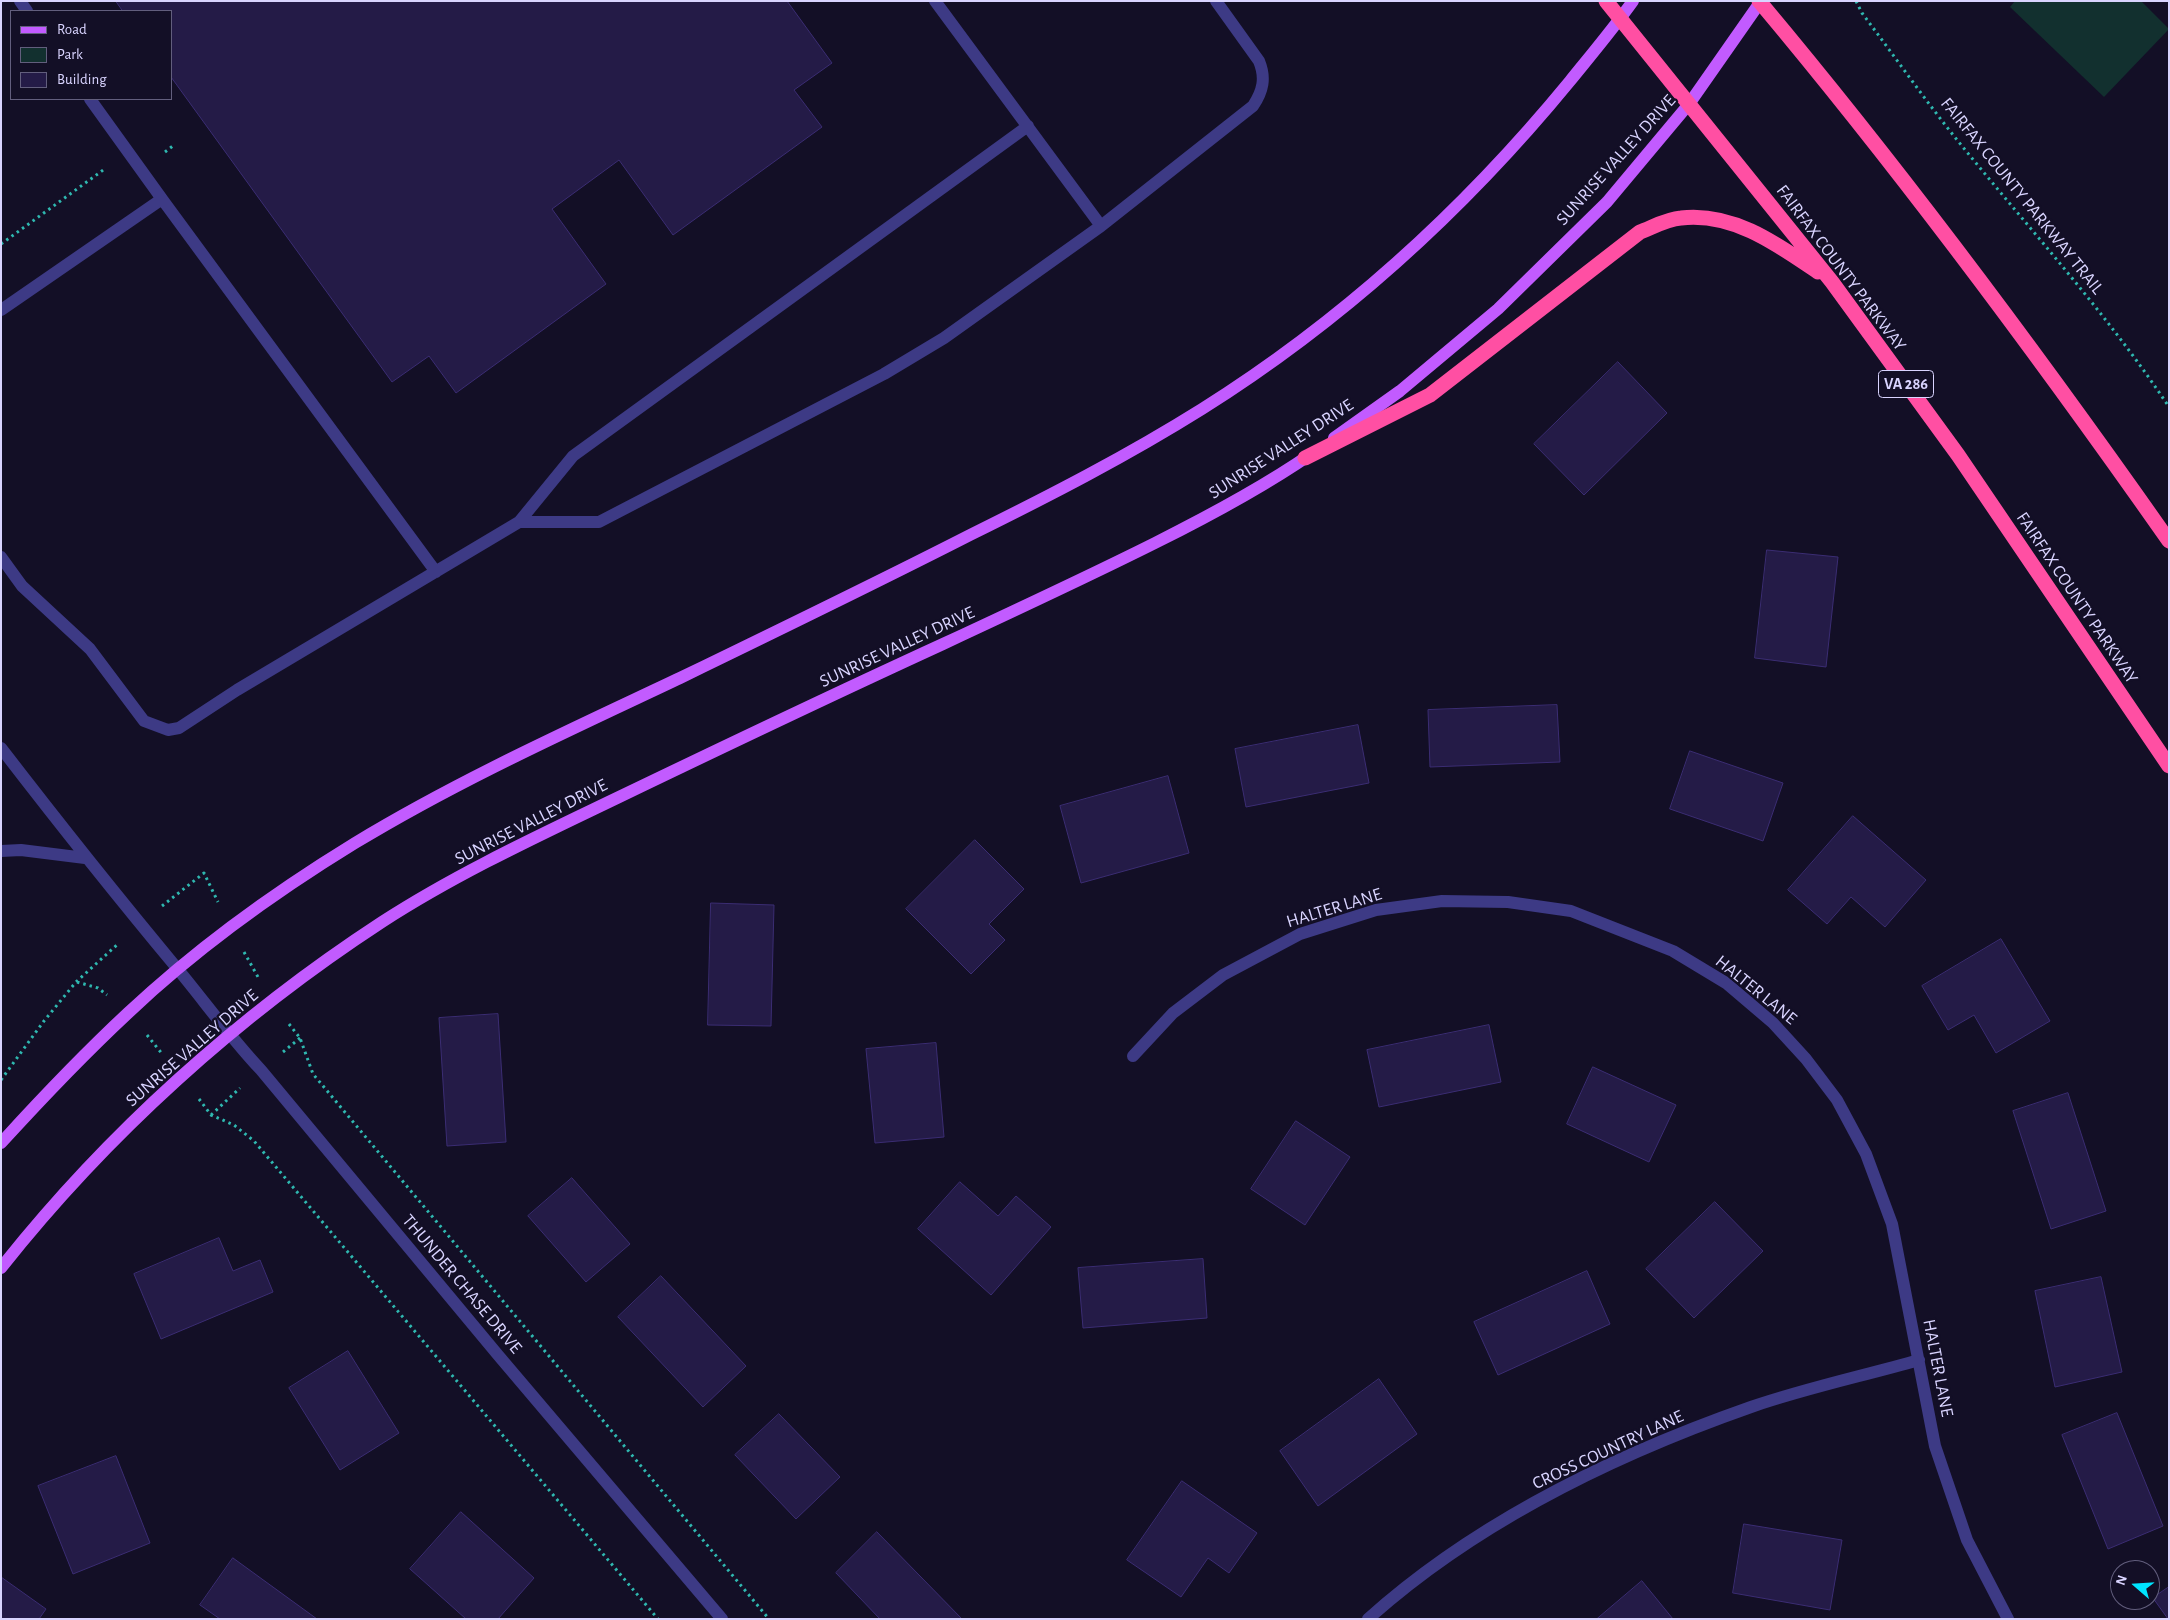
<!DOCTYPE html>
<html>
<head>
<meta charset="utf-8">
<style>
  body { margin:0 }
  #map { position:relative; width:2170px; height:1620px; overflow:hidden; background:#130f26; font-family:"Alegreya Sans",sans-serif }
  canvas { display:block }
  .frame { position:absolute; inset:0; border:2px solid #d9d4ff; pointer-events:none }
  .legend { position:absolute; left:10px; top:10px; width:162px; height:90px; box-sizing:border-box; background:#130f26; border:1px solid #625e7d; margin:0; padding:6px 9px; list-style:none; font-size:15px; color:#d9d4ff }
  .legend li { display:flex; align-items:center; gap:10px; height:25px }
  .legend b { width:25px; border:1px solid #625e7d }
  .north { position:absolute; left:2110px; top:1560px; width:50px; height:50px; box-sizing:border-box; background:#130f26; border:1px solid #625e7d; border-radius:50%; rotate:289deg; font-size:14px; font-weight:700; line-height:20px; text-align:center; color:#d9d4ff }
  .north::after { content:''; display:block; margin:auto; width:18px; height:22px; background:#00e5ff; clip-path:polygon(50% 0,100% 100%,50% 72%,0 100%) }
</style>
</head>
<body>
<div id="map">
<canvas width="2170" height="1620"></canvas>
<div class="frame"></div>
<ul class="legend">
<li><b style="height:6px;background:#c25bff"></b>Road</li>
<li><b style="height:14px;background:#12302f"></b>Park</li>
<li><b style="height:14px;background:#241b47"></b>Building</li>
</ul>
<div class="north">N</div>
</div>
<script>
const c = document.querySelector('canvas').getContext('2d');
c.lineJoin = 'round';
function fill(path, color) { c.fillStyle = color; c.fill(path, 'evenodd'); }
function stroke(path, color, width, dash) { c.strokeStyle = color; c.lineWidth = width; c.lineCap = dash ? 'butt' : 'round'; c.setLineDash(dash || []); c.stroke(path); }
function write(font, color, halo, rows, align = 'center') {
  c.font = font + ' "Alegreya Sans",sans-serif'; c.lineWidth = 4.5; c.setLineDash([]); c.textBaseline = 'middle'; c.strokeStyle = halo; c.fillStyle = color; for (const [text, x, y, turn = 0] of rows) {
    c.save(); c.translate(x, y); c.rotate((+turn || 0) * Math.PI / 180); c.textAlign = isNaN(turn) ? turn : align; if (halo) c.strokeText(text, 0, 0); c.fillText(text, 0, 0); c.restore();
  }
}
fill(new Path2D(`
  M 2015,1 L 2141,1 L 2169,29 L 2104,97 L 2010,7 Z`), '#12302f');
const building = new Path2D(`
  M 116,1 L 787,1 L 832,63 L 794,90 L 822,127 L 673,235 L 619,160 L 552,209 L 606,284 L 456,393 L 429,356 L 392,382 L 171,77 L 171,11 L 123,11 Z
  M 1618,362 L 1667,413 L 1584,495 L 1534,444 Z
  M 1767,550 L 1838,557 L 1826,667 L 1755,658 Z
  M 1557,705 L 1560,762 L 1430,767 L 1428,710 Z
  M 1358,725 L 1369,783 L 1246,807 L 1235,749 Z
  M 1690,751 L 1783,783 L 1763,841 L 1670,809 Z
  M 1168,776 L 1189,853 L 1081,883 L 1060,806 Z
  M 1853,816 L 1926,880 L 1885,927 L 1851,897 L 1827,924 L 1788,890 Z
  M 975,840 L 1024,889 L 989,924 L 1005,940 L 971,974 L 906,909 Z
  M 711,903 L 774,905 L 771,1026 L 708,1025 Z
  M 2001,939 L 2050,1021 L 1996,1053 L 1974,1015 L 1948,1030 L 1922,986 Z
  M 498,1014 L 506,1142 L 447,1146 L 439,1018 Z
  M 1489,1025 L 1501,1082 L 1379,1107 L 1367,1050 Z
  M 936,1043 L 944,1137 L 875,1143 L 866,1049 Z
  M 1593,1067 L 1676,1105 L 1649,1162 L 1567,1124 Z
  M 2068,1093 L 2106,1211 L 2051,1229 L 2013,1111 Z
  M 1296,1121 L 1350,1157 L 1305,1225 L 1251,1189 Z
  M 572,1178 L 630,1244 L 586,1282 L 528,1216 Z
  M 960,1182 L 998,1216 L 1016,1196 L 1051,1227 L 991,1295 L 918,1229 Z
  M 1715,1202 L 1763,1251 L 1694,1318 L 1646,1269 Z
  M 219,1238 L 233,1271 L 260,1260 L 273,1292 L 161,1339 L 134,1274 Z
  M 1203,1259 L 1207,1318 L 1083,1328 L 1078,1268 Z
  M 1587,1271 L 1610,1324 L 1498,1375 L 1474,1322 Z
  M 661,1276 L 746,1366 L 703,1407 L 618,1317 Z
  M 2101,1277 L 2122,1372 L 2055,1387 L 2035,1291 Z
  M 348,1351 L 399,1433 L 340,1470 L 289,1388 Z
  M 1379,1379 L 1417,1434 L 1318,1506 L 1280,1451 Z
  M 2117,1413 L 2163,1526 L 2108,1549 L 2062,1435 Z
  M 779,1414 L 840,1477 L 796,1519 L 735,1455 Z
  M 116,1456 L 150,1543 L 73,1574 L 38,1486 Z
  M 1182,1481 L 1257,1533 L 1229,1573 L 1208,1558 L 1181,1597 L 1127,1560 Z
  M 461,1512 L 534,1578 L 498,1619 L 466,1619 L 410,1569 Z
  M 1744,1524 L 1842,1540 L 1830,1610 L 1733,1593 Z
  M 877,1532 L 962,1619 L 880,1619 L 836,1573 Z
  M 233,1558 L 317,1619 L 220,1619 L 200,1605 Z
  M 1,1577 L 46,1609 L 39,1619 L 1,1619 Z
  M 1642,1581 L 1673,1619 L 1597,1619 Z
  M 2169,1587 L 2169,1619 L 2168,1619 L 2153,1598 Z`);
fill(building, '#241b47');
stroke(building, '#3b2d73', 1);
stroke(new Path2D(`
  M 1856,1 L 1862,13 C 1895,57 1927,103 1962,146 C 2032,232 2108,315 2169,407
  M 165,152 L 174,145
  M 1,244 L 106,168
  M 162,906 L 204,873 L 218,902
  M 244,952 L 258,977
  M 77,982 L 98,988 L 107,995
  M 289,1024 L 300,1038 L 313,1074 L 769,1619
  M 147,1035 L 163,1055
  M 283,1052 L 300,1038
  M 1,1080 L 44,1021 L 76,982 L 119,943
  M 199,1099 L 211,1115 L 234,1125 L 254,1141 L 658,1619
  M 211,1115 L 240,1088`), '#2fb8b0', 3, [2.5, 4]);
stroke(new Path2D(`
  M 20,1 L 27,11
  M 935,1 L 1101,226
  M 162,199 L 436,572
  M 1,310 L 162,199 L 90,99
  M 519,522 L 599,522 L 884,374 L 944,338 L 1101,226 L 1253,106 C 1263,91 1266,78 1259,61 L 1216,1
  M 1,557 L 22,586 L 90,649 L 144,721 L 168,730 L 179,728 L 237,690 L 519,522 L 573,456 L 1028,126
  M 1,748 C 58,822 116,895 176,967 C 205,1002 230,1037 261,1070 L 498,1355 L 722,1619
  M 1,851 L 21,850 L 85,858
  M 1133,1056 L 1173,1013 L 1223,975 L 1300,934 L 1376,910 L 1442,901 L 1508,902 L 1571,911 L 1673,951 L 1726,983 L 1773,1023 L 1806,1059 L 1837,1100 L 1866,1154 L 1892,1224 L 1935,1446 L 1967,1540 L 2008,1619
  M 1368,1619 C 1477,1521 1614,1455 1751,1407 C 1806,1388 1863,1376 1919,1360`), '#3d3a85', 12);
stroke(new Path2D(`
  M 1334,438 L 1400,391 L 1498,309 L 1607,202 L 1689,104 L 1761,1
  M 1,1143 C 42,1098 84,1054 128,1013 C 197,948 275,892 355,843 C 459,780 570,730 680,678 C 777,631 874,584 970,535 C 1049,496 1127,456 1202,409 C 1342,321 1465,209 1570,81 C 1591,55 1613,29 1633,1
  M 1,1268 C 107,1134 238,1016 382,922 C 456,874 538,836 617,798 C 725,746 834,694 943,644 C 1014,611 1085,578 1155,543 C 1209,516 1262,488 1311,454`), '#c25bff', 12);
stroke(new Path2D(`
  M 1606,1 L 1832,282 L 1958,455 L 2169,766
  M 1759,1 C 1905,175 2039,356 2169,541
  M 1305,458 L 1430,395 L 1640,232 C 1653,227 1667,219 1681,218 C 1733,212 1777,244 1818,272`), '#ff4fa3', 15);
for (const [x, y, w] of [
  [1906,384,55]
]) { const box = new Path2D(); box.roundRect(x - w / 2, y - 13.5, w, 27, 4); c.fillStyle = '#130f26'; c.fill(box); stroke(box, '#d9d4ff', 1); }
write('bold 16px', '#d9d4ff', null, [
  ["VA 286",1906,384]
]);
write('18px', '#d9d4ff', '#130f26', [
  ["SUNRISE VALLEY DRIVE",1616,160,-48],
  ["FAIRFAX COUNTY PARKWAY TRAIL",2022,196,51],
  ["FAIRFAX COUNTY PARKWAY",1841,268,53],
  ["SUNRISE VALLEY DRIVE",1281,449,-33],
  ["FAIRFAX COUNTY PARKWAY",2077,598,56],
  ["SUNRISE VALLEY DRIVE",897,647,-25],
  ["SUNRISE VALLEY DRIVE",531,822,-27],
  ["HALTER LANE",1334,908,-17],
  ["HALTER LANE",1756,990,39],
  ["SUNRISE VALLEY DRIVE",192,1048,-41],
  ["THUNDER CHASE DRIVE",462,1284,50],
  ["HALTER LANE",1938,1368,79],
  ["CROSS COUNTRY LANE",1608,1450,-25]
]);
</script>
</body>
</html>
